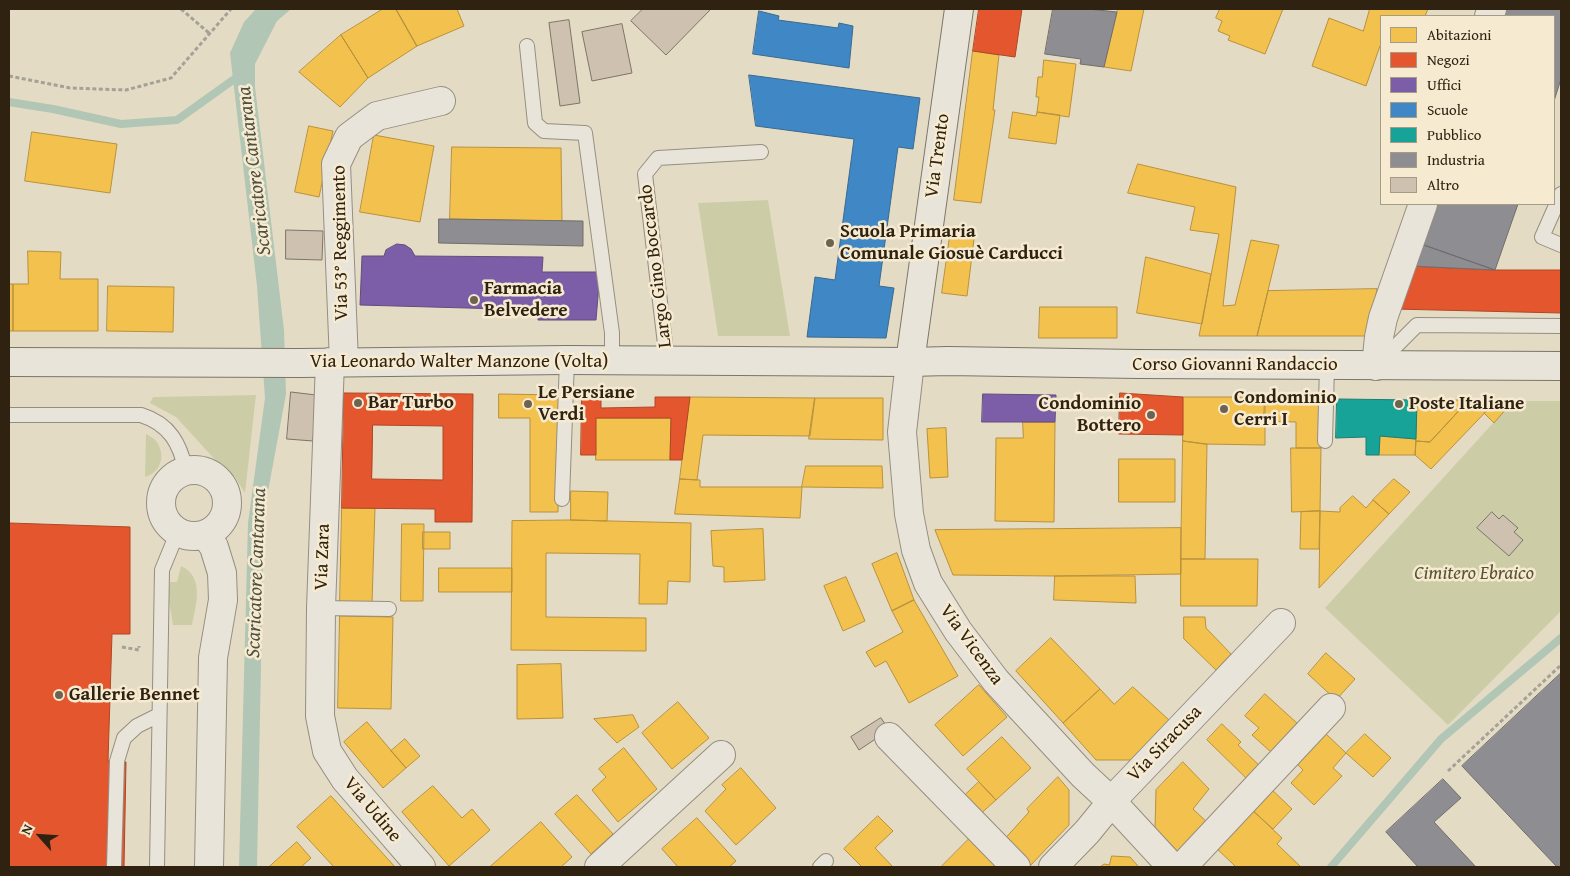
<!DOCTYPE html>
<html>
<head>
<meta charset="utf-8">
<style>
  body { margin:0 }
  #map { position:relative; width:1570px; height:876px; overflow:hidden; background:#e4dbc5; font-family:"Gentium Book Plus",serif }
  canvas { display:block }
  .frame { position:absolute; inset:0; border:10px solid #2f2211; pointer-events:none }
  .legend { position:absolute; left:1380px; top:15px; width:175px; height:190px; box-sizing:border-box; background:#f6ebd1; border:1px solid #a69b84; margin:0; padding:6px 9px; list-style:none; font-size:15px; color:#2f2211 }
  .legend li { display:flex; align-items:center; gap:10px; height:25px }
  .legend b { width:25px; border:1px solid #a69b84 }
  .north { position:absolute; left:15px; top:811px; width:50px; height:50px; -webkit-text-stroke:4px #f6ebd1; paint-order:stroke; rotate:296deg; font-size:14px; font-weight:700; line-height:20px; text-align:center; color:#2f2211 }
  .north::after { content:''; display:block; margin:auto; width:18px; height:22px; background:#2f2211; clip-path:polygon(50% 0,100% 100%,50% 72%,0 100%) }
</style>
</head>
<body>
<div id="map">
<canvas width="1570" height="876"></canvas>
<div class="frame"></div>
<ul class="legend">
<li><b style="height:14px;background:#f2c14e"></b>Abitazioni</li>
<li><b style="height:14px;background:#e4572e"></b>Negozi</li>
<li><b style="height:14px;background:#7b5ea7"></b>Uffici</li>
<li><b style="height:14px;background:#3f88c5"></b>Scuole</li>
<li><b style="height:14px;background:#17a398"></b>Pubblico</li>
<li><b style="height:14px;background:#8d8d92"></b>Industria</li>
<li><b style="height:14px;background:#cfc1af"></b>Altro</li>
</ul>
<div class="north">N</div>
</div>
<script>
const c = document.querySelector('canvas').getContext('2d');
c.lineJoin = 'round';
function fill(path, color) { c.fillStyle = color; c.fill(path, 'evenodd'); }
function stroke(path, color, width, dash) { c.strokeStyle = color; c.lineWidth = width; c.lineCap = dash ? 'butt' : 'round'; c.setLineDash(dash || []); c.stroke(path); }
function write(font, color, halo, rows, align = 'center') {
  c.font = font + ' "Gentium Book Plus",serif'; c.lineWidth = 5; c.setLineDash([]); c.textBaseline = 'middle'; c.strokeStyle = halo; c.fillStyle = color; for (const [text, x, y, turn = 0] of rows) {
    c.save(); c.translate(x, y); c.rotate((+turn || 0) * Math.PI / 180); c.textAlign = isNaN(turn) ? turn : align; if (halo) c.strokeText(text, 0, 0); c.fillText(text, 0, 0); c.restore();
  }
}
fill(new Path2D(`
  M 768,200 L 790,336 L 718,336 L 698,203 Z
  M 256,395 L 245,493 L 235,477 L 218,463 L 176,417 L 150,403 L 153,397 Z
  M 1513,401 L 1561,401 L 1561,611 L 1448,725 L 1325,608 Z
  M 146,434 C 151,437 156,439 158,444 C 166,458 159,473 145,477 Z
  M 181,566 C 205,577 196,605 192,625 L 173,625 L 168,594 L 170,582 L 177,582 Z`), '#cccda7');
fill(new Path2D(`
  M 256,9 L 291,9 L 277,21 L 255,64 L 255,87 L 284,330 L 286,394 L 264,513 L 257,867 L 239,867 L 248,523 L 265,398 L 257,286 L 230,53 L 244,22 Z`), '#b1c6b4');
const homes = new Path2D(`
  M 383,9 L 396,9 L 417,46 L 368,78 L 341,35 Z
  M 396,9 L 457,9 L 464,26 L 417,46 Z
  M 1118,9 L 1144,9 L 1131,71 L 1104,67 Z
  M 1220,9 L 1283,9 L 1265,54 L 1228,40 L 1230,36 L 1218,31 L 1222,21 L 1216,18 Z
  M 1370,9 L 1428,9 L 1425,16 L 1381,16 L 1381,46 L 1380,46 L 1366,86 L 1312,66 L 1329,18 L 1363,31 Z
  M 341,35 L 368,78 L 340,107 L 299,72 Z
  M 973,51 L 999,55 L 993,110 L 995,110 L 981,203 L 954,200 Z
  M 1044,60 L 1076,64 L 1069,117 L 1037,112 L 1039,97 L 1036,97 L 1038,77 L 1042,77 Z
  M 1013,112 L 1036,116 L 1037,112 L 1060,115 L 1056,144 L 1009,138 Z
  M 309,126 L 333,131 L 319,197 L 295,192 Z
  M 32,132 L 117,144 L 110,193 L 25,181 Z
  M 374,135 L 434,146 L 420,222 L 360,212 Z
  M 452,147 L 561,148 L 562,221 L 450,219 Z
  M 1138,164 L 1236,187 L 1223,306 L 1235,305 L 1251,240 L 1279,245 L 1257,336 L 1199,336 L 1219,234 L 1190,230 L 1195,207 L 1128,193 Z
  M 950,236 L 974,239 L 967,296 L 942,293 Z
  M 28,251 L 61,252 L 60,279 L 98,279 L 98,331 L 13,331 L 13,284 L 28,284 Z
  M 1146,257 L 1211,274 L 1202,324 L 1137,313 Z
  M 9,284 L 13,284 L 13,331 L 9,331 Z
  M 108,286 L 174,287 L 173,332 L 107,331 Z
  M 1377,289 L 1369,336 L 1257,336 L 1268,291 Z
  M 1040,307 L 1117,307 L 1117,338 L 1039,338 Z
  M 499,394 L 559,395 L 558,512 L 530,512 L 530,418 L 499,418 Z
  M 690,397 L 815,398 L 810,436 L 703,435 L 697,480 L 680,479 Z
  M 1183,397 L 1265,397 L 1265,445 L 1204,444 L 1183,441 Z
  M 1265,397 L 1322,398 L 1321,448 L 1296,448 L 1296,422 L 1264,421 Z
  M 815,398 L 883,398 L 883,440 L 809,439 Z
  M 1417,400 L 1467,400 L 1466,403 L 1430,442 L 1416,441 Z
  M 1467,400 L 1496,401 L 1431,469 L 1415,455 L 1416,441 L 1430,442 L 1466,403 Z
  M 1496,401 L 1513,401 L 1494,423 L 1484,413 Z
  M 596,418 L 671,418 L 670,460 L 596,460 Z
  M 1023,422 L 1055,422 L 1054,522 L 995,521 L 996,438 L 1023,438 Z
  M 946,428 L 948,477 L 930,478 L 927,429 Z
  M 1380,436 L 1416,439 L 1415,455 L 1379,455 Z
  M 1183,441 L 1207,444 L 1205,559 L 1181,559 Z
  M 1291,448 L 1321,448 L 1320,511 L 1292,512 Z
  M 1119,459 L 1175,459 L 1175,502 L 1119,502 Z
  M 806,466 L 882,466 L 883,488 L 802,487 Z
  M 680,479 L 700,480 L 700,487 L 802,487 L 800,518 L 675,514 Z
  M 1394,479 L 1410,492 L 1389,514 L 1373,500 Z
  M 571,491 L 608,492 L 607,521 L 571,520 Z
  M 1353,496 L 1366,508 L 1373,500 L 1389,514 L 1319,588 L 1320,511 L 1340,512 L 1340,508 Z
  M 342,508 L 375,508 L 372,603 L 340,603 Z
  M 1320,511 L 1319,549 L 1300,549 L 1301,512 Z
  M 571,520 L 691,523 L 690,582 L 668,581 L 667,604 L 639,604 L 640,554 L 546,553 L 546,617 L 646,618 L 646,651 L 511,650 L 512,521 Z
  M 402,524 L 424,524 L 423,601 L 401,601 Z
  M 1181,528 L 1181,574 L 1055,576 L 953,575 L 935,530 Z
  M 763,529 L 765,580 L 724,582 L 724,567 L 713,566 L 711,531 Z
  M 423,532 L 450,532 L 450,549 L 423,549 Z
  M 897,553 L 914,600 L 892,611 L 872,564 Z
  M 1181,559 L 1258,559 L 1257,606 L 1181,606 Z
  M 439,568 L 512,568 L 512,592 L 439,592 Z
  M 1055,576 L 1135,576 L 1136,603 L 1054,600 Z
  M 846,577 L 865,621 L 843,631 L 824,586 Z
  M 914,600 L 958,676 L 909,703 L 886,661 L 875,667 L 866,652 L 903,632 L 892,611 Z
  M 340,616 L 393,617 L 391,709 L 338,708 Z
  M 1184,617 L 1205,617 L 1206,628 L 1231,654 L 1216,670 L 1184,639 Z
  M 1051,638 L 1100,689 L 1063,723 L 1016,671 Z
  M 1326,653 L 1355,679 L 1336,700 L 1308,674 Z
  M 561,664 L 563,718 L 517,719 L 517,665 Z
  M 979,685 L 1007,717 L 963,756 L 935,725 Z
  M 1133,687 L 1169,720 L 1131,760 L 1096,760 L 1063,723 L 1100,689 L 1114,704 Z
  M 1265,694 L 1298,724 L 1272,753 L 1252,735 L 1259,728 L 1245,716 Z
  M 678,702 L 709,738 L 672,769 L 642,733 Z
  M 633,715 L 639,727 L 617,743 L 594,719 Z
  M 367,722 L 406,768 L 383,788 L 344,742 Z
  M 1222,724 L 1241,742 L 1238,745 L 1262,768 L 1249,781 L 1207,740 Z
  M 1324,732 L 1346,753 L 1333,768 L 1342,776 L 1314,805 L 1291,783 L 1303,770 L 1295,762 Z
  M 1365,734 L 1391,758 L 1373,777 L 1346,753 Z
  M 1002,737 L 1031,768 L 996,800 L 967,769 Z
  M 405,739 L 420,756 L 406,768 L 391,751 Z
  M 624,748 L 657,789 L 618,822 L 592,790 L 606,777 L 599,769 Z
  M 1183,762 L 1209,789 L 1193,809 L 1209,824 L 1180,854 L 1155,828 L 1156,790 Z
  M 741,768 L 776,808 L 736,845 L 705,811 L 726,789 L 722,785 Z
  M 1058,777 L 1069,790 L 1069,825 L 1029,867 L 1001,843 L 1029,812 L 1027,809 Z
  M 979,782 L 996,800 L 977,817 L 961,799 Z
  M 433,786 L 462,818 L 472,809 L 490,830 L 449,866 L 402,812 Z
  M 1268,786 L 1292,809 L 1273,829 L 1249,807 Z
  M 577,795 L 613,834 L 591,854 L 555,814 Z
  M 331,796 L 395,867 L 334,867 L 297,827 Z
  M 1249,807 L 1282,838 L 1277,844 L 1301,867 L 1233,867 L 1235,866 L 1213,845 Z
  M 878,816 L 893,831 L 875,848 L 893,867 L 862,867 L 844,849 Z
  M 697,818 L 736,861 L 729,867 L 678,867 L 662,849 Z
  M 541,822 L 572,857 L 561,867 L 490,867 Z
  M 971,837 L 1002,867 L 941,867 Z
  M 297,842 L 311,858 L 301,867 L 269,867 Z
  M 1112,856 L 1130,857 L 1139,867 L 1100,867 L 1104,864 L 1109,865 Z`);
fill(homes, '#f2c14e');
stroke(homes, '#b8913c', 1);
const shops = new Path2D(`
  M 979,9 L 1022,9 L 1015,57 L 973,51 Z
  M 1410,266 L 1495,270 L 1561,270 L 1561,313 L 1394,309 Z
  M 344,393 L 473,394 L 472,522 L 435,522 L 435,509 L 342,508 ZM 373,425 L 443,426 L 443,480 L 372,479 Z
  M 1120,393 L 1183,397 L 1183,435 L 1119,434 Z
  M 582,396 L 601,396 L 601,408 L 655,407 L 655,397 L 690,397 L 682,460 L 670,460 L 671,418 L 596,418 L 596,455 L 581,455 Z
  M 9,523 L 130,527 L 130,634 L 112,634 L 108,761 L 126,762 L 124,867 L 9,867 Z`);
fill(shops, '#e4572e');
stroke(shops, '#ae4725', 1);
const offices = new Path2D(`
  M 397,244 L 405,245 L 411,249 L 415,256 L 543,257 L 542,272 L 600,272 L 596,320 L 538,320 L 538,310 L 360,305 L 362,256 L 384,256 L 386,250 Z
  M 983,394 L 1056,395 L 1055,422 L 982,422 Z`);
fill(offices, '#7b5ea7');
stroke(offices, '#644c7a', 1);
const schools = new Path2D(`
  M 759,11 L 779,16 L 778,20 L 838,28 L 839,23 L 853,26 L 849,68 L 753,54 Z
  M 749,75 L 920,98 L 913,149 L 898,147 L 879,286 L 894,288 L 886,338 L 807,337 L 815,277 L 835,280 L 854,139 L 756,126 Z`);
fill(schools, '#3f88c5');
stroke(schools, '#3a698f', 1);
const public = new Path2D(`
  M 1337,399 L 1417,400 L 1416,439 L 1380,436 L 1379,455 L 1366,455 L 1366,437 L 1336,438 Z`);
fill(public, '#17a398');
stroke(public, '#1e7c70', 1);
const industry = new Path2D(`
  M 1053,9 L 1088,9 L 1117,12 L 1104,67 L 1080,64 L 1081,59 L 1045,54 Z
  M 1499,9 L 1561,9 L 1561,79 L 1554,101 L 1554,16 L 1496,16 Z
  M 1431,204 L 1518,204 L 1495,270 L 1418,243 Z
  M 439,219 L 583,221 L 583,246 L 439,243 Z
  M 1418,243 L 1495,270 L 1410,266 Z
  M 1561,673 L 1561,867 L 1557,867 L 1462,766 Z
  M 1443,779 L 1461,798 L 1434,822 L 1476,867 L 1418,867 L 1386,832 Z`);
fill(industry, '#8d8d92');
stroke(industry, '#716d6b', 1);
stroke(new Path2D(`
  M 9,102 L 53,109 L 121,124 L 177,120 L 240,75
  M 1331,867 L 1441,739 L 1561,638`), '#b1c6b4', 8);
const building = new Path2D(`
  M 643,9 L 711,9 L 666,55 L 631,21 Z
  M 569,20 L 580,103 L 560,106 L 549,23 Z
  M 622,24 L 632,73 L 592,81 L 582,32 Z
  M 286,230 L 323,231 L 322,260 L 286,259 Z
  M 291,392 L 316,395 L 313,441 L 287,439 Z
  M 1492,512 L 1499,519 L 1503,515 L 1518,528 L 1514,532 L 1523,540 L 1509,556 L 1477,528 Z
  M 881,718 L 889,730 L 859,750 L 851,737 Z`);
fill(building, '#cfc1af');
stroke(building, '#7b7568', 1);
const lane = new Path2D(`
  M 527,46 L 535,123 L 544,131 L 585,133 L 612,333 L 612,361
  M 1561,194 L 1542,237 L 1561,245
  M 667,361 L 645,174 L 658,158 L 761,152
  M 1378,364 L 1417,325 L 1561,326
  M 9,415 L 141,415 C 170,424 180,444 186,471
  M 1325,441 L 1327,366
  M 562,499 L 567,360
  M 321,608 L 389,609
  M 114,867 L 117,761 L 124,738 L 137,726 L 159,715
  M 157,867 L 162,570 L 178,531
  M 820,867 L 826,861`);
const street = new Path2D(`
  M 1489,16 L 1492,9
  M 330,362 L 321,608 L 320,716 L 327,751 L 345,779 L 421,867
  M 344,362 L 336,164 L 349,137 L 377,116 L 441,101
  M 910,362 L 902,432 L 909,514 L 916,550 L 928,583 L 958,631 L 996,681 L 1083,775 L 1111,801 L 1172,867
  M 1376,366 L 1379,337 L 1383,318 L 1423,204
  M161 503a33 33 0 1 1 66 0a33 33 0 1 1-66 0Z
  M 205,534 L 214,547 L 222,573 L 223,600 L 213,658 L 209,867
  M 889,737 L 1016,867
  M 599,867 L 721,755
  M 1053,867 L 1087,832 L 1118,794 L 1281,623
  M 1182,867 L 1331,708`);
const secondary = new Path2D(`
  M 9,362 L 300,363 L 567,360 L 910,362 L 948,361 L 1138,364 L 1561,366
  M 910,362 L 959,9`);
stroke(lane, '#958e80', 16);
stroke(street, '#958e80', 30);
stroke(secondary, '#7b7568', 30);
stroke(new Path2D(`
  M 181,9 L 209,33
  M 9,76 L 70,88 L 126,90 L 171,78 L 231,9
  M 122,647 L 139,650 L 139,646
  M 1448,771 L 1561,665`), '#a6a197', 3, [4, 2.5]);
stroke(lane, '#e9e4d9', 14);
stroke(street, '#e9e4d9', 28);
stroke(secondary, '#e9e4d9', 28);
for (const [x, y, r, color] of [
  [830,243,5,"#6e6350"],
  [474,300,5,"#6e6350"],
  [358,403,5,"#6e6350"],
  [528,404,5,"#6e6350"],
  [1399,404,5,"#6e6350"],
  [1224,409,5,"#6e6350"],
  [1151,415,5,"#6e6350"],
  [59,695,5,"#6e6350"]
]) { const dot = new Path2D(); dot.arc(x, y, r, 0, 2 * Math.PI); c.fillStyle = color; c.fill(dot); stroke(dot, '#f6ebd1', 2); }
write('19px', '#2f2211', '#f6ebd1', [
  ["Via Trento",938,156,-82],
  ["Via 53° Reggimento",341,243,-91],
  ["Largo Gino Boccardo",656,266,-97],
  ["Via Leonardo Walter Manzone (Volta)",459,362],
  ["Corso Giovanni Randaccio",1235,365],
  ["Via Zara",323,557,-88],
  ["Via Vicenza",971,645,54],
  ["Via Siracusa",1165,744,-46],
  ["Via Udine",372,810,50]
]);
write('bold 19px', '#2f2211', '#f6ebd1', [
  ["Scuola Primaria",840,232],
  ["Comunale Giosuè Carducci",840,254],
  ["Farmacia",484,289],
  ["Belvedere",484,311],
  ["Le Persiane",538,393],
  ["Verdi",538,415],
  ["Condominio",1234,398],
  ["Cerri I",1234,420],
  ["Bar Turbo",368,403],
  ["Condominio",1141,404,"right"],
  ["Bottero",1141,426,"right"],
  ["Poste Italiane",1409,404],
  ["Gallerie Bennet",69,695]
], 'left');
write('italic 19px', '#585237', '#f6ebd1', [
  ["Cimitero Ebraico",1474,574]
]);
write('italic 20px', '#4f5040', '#f6ebd1', [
  ["Scaricatore Cantarana",255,171,-97],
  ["Scaricatore Cantarana",257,573,-88]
]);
</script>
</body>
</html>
